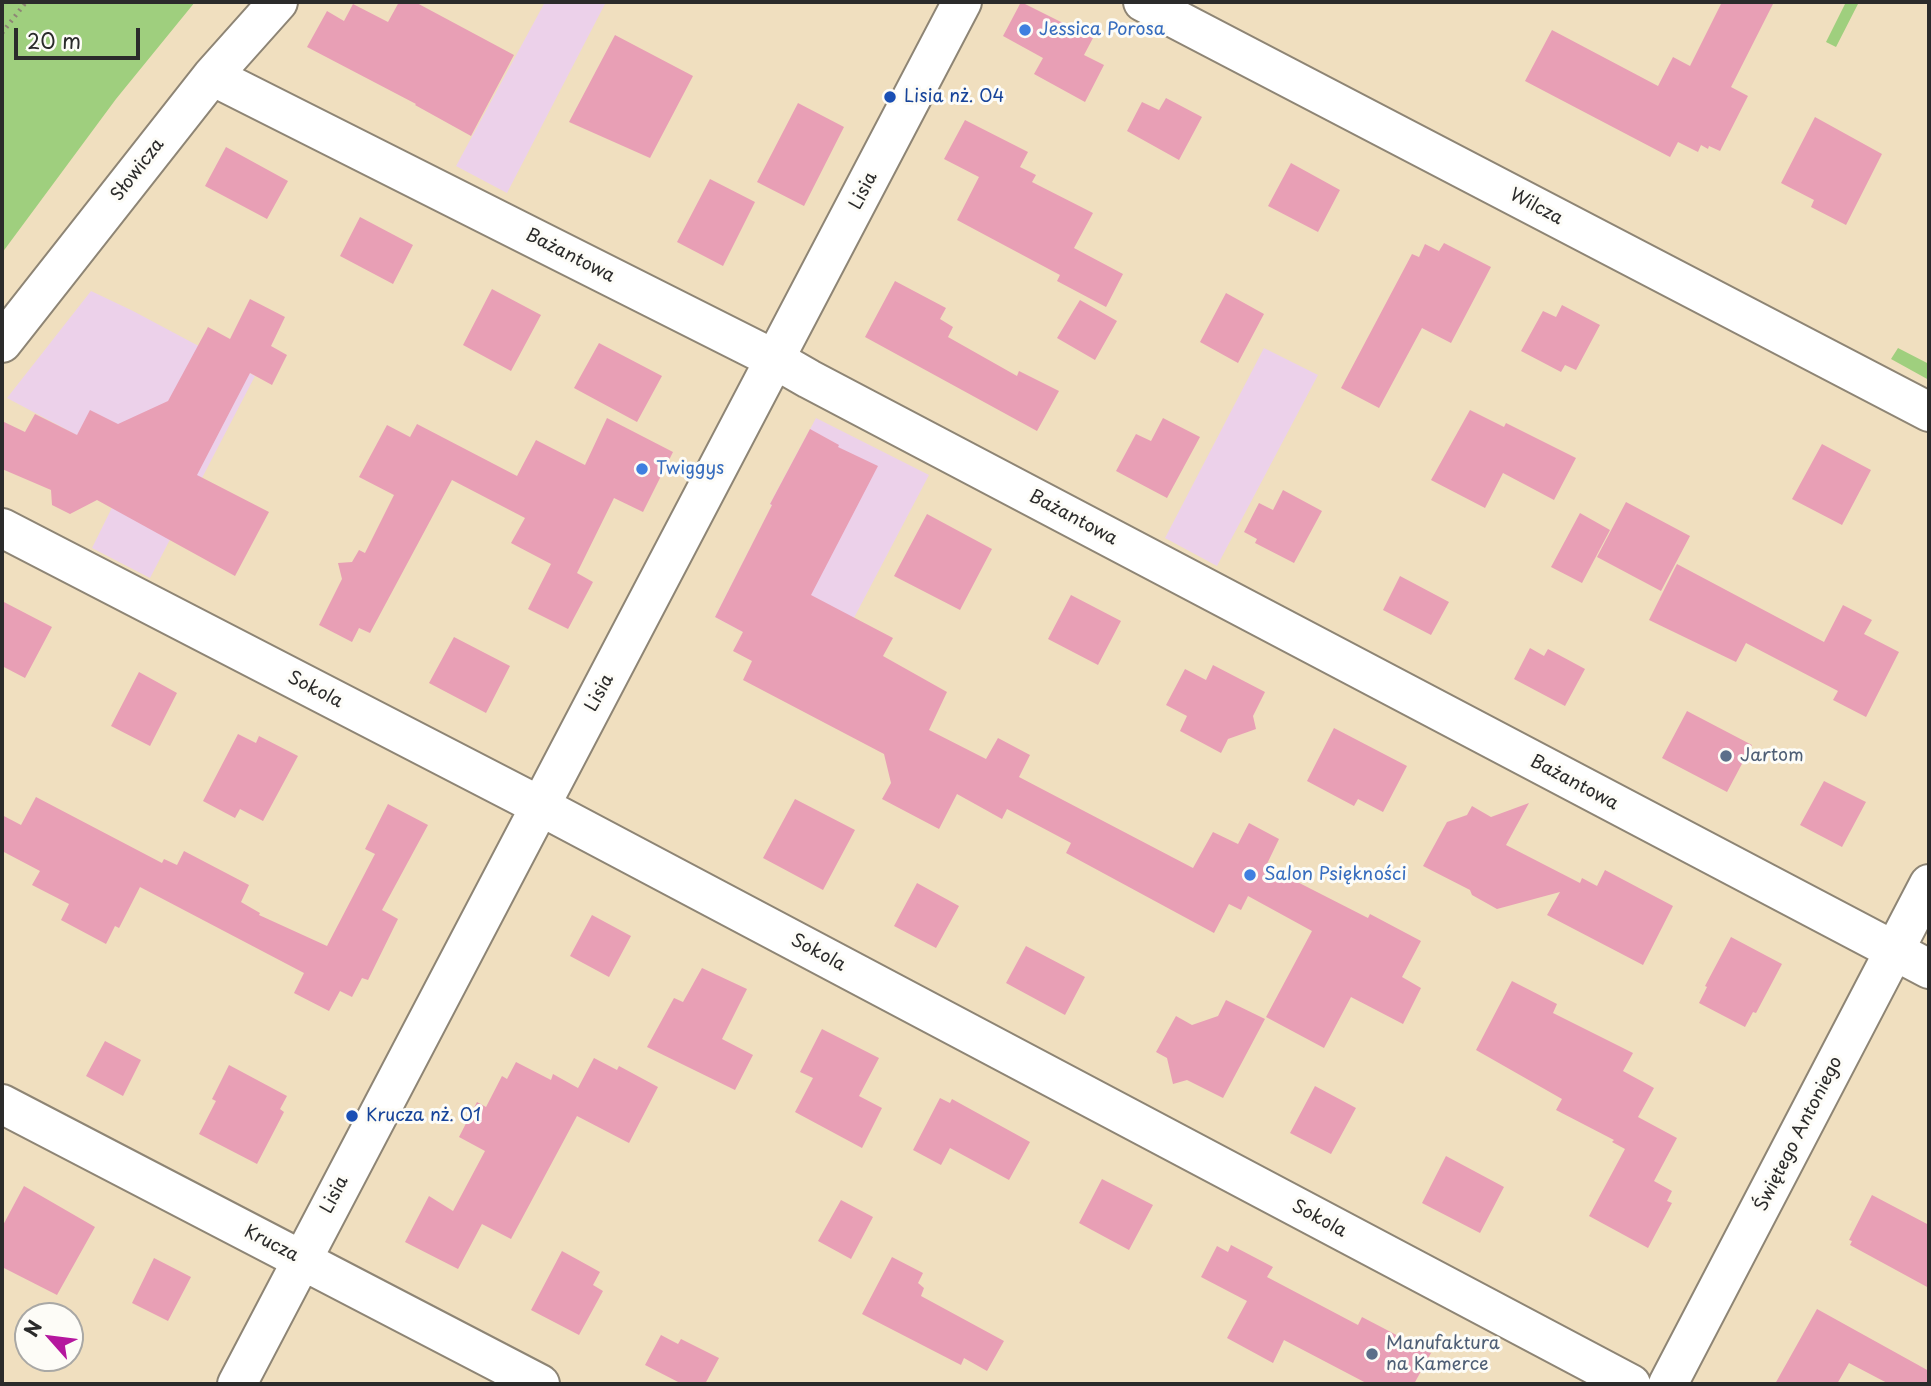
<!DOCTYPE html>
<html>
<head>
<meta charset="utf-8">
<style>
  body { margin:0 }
  #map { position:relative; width:1931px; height:1386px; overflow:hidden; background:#f0dfbf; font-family:"Playpen Sans",sans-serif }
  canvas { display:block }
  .frame { position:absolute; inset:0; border:4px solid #2b2b2b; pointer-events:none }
  .north { position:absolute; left:14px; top:1302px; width:70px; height:70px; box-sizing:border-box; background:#fdfcf7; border:2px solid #a9a8a5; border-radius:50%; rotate:298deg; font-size:19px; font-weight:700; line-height:28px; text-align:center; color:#2b2b2b }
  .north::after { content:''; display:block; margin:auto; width:24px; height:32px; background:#b5179e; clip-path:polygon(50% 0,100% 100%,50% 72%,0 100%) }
  .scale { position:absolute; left:14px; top:28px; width:126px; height:32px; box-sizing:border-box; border:4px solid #2b2b2b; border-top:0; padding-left:9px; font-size:21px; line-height:24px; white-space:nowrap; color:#2b2b2b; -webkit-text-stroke:5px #fdfcf7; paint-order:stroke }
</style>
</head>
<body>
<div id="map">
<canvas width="1931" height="1386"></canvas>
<div class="frame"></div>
<div class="north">N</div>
<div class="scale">20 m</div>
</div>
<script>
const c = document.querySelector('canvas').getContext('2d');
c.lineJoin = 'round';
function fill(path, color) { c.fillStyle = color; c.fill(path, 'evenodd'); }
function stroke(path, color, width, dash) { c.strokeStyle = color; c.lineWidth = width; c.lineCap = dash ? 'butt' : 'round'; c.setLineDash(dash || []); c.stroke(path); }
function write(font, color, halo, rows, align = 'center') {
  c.font = font + ' "Playpen Sans",sans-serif'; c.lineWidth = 6; c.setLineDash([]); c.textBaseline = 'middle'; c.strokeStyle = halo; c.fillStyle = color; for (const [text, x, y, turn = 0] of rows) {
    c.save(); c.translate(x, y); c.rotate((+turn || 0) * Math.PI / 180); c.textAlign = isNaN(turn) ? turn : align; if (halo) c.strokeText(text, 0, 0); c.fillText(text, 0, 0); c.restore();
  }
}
fill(new Path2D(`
  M 545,2 L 606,2 L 507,193 L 456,166 Z
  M 91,291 L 133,311 L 255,376 L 150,578 L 92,548 L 133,465 L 7,398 Z
  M 1264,348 L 1318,375 L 1217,566 L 1165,538 Z
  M 816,418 L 929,475 L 824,675 L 715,617 L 772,506 L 770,504 Z`), '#ecd1ea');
fill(new Path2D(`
  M 2,2 L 195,2 L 116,99 L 2,253 Z
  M 1846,2 L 1859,2 L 1836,47 L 1826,42 Z
  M 1898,348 L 1929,364 L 1929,380 L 1891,359 Z`), '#9fcf7e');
fill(new Path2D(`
  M 399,2 L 415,2 L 514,55 L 471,136 L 415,105 L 416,104 L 307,47 L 327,11 L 344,21 L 353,4 L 388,22 Z
  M 1021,2 L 1093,38 L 1084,55 L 1104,65 L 1085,102 L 1034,74 L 1043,58 L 1003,36 Z
  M 1722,2 L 1774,2 L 1731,87 L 1748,96 L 1720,151 L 1709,146 L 1708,149 L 1701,145 L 1698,152 L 1678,142 L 1670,157 L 1525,81 L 1552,30 L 1658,86 L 1673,57 L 1690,66 Z
  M 615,35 L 693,76 L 650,158 L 569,122 Z
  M 1166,98 L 1202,117 L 1179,160 L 1127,131 L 1142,102 L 1159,110 Z
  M 798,103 L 844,127 L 804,206 L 757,182 Z
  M 1815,117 L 1882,154 L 1846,225 L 1811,207 L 1814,200 L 1781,183 Z
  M 965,120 L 1028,152 L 1020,167 L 1036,175 L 1032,182 L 1093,213 L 1074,248 L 1123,274 L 1106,307 L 1057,281 L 1060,275 L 957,220 L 979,177 L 944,159 Z
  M 226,147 L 288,181 L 267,219 L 205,186 Z
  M 1291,163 L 1340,190 L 1318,232 L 1268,206 Z
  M 710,179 L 755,202 L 723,266 L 677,242 Z
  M 360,217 L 413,245 L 393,284 L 340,256 Z
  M 1444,243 L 1491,267 L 1451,343 L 1422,328 L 1379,408 L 1341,388 L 1412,254 L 1419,257 L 1425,244 L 1439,251 Z
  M 895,281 L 946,308 L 940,319 L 953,327 L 948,337 L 1017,376 L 1019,371 L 1059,391 L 1037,431 L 865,337 Z
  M 492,289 L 541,315 L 511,371 L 463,345 Z
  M 1226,293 L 1264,314 L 1238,363 L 1200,342 Z
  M 250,299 L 285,317 L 271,346 L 287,355 L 272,385 L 250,373 L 197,475 L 269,512 L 235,576 L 97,500 L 70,514 L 52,505 L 51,490 L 2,469 L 2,421 L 25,432 L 35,414 L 77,435 L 90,410 L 118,424 L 168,401 L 208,327 L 230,339 Z
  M 1080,300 L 1117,321 L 1095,360 L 1057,338 Z
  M 1562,305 L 1600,325 L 1576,370 L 1565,365 L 1561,372 L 1521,351 L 1543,311 L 1556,317 Z
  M 599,343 L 662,376 L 637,422 L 574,388 Z
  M 1470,410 L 1504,427 L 1506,423 L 1576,458 L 1554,500 L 1503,473 L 1485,508 L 1431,480 Z
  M 607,418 L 673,452 L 643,512 L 614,498 L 577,573 L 593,582 L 568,629 L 528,609 L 551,564 L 511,543 L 525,518 L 452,480 L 370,633 L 359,628 L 352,642 L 319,625 L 342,579 L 338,563 L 352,562 L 359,550 L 365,553 L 394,495 L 359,477 L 387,425 L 410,437 L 417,424 L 517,476 L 536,440 L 585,465 Z
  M 1163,418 L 1200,437 L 1167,498 L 1116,471 L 1136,434 L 1151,441 Z
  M 810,429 L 839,445 L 838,447 L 878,466 L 811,595 L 893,638 L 883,656 L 947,692 L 929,730 L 986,759 L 998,738 L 1030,755 L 1019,777 L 1193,868 L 1213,832 L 1238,844 L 1249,823 L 1279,839 L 1266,866 L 1368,918 L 1370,914 L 1421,941 L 1402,977 L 1421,988 L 1403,1024 L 1351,997 L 1324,1048 L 1266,1017 L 1312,931 L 1248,896 L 1241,910 L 1229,904 L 1214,933 L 1066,853 L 1071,843 L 1007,809 L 1002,819 L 957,794 L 939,829 L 882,799 L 891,783 L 884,754 L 743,680 L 752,661 L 733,651 L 743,632 L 715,617 L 772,505 L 770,504 Z
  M 1822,444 L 1871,470 L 1842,525 L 1792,499 Z
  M 1283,490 L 1322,511 L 1294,563 L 1255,543 L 1257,539 L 1244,532 L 1259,503 L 1273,510 Z
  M 1626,502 L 1690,536 L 1661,591 L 1597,557 Z
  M 1580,513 L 1610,530 L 1582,583 L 1551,567 Z
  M 927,514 L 992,549 L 960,610 L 894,576 Z
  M 1677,564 L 1824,642 L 1843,605 L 1872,620 L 1864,634 L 1899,652 L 1866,717 L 1833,700 L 1838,691 L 1746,643 L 1736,662 L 1649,620 Z
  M 1400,576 L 1449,602 L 1431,635 L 1383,610 Z
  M 1071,595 L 1121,621 L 1098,665 L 1048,639 Z
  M 2,601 L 52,627 L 25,678 L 2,666 Z
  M 454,637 L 510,666 L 486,713 L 429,683 Z
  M 1530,648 L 1544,656 L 1548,649 L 1585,669 L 1565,706 L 1514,679 Z
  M 1213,665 L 1265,692 L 1253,716 L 1256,729 L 1228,739 L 1221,753 L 1180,731 L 1187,716 L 1166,705 L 1185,669 L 1206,680 Z
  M 139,672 L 177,693 L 150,746 L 111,726 Z
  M 1687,711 L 1752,745 L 1727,792 L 1662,758 Z
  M 1334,728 L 1407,766 L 1383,812 L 1358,799 L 1354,806 L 1307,781 Z
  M 238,734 L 256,743 L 259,736 L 298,756 L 263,821 L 240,809 L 235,818 L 203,801 Z
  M 1824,781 L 1866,802 L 1842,847 L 1800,825 Z
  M 36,797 L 162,863 L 164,859 L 177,865 L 184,851 L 249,885 L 241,902 L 260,913 L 259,915 L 327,946 L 375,854 L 365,849 L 388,804 L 428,825 L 382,910 L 398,919 L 368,980 L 362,978 L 352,997 L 340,991 L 329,1011 L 294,993 L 304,973 L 140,887 L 119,928 L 115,926 L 106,944 L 61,920 L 69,904 L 32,885 L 40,871 L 2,851 L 2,815 L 21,825 Z
  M 795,799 L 855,830 L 823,890 L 763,858 Z
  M 1529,803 L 1506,845 L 1580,883 L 1582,878 L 1597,886 L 1605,870 L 1673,906 L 1643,965 L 1547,915 L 1560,892 L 1497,909 L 1472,895 L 1470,890 L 1423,866 L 1447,822 L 1467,815 L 1472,806 L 1491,817 Z
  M 917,883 L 959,906 L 936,948 L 894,926 Z
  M 592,915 L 631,936 L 609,977 L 570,956 Z
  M 1731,937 L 1782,964 L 1756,1013 L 1753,1012 L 1745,1027 L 1699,1003 L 1707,987 L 1705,986 Z
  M 1026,946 L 1085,977 L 1065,1015 L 1006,983 Z
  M 702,968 L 747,989 L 722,1039 L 753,1055 L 735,1090 L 647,1047 L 674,998 L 683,1002 Z
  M 1512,981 L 1557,1004 L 1553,1013 L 1633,1053 L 1623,1071 L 1654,1088 L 1638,1117 L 1677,1138 L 1654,1181 L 1672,1191 L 1667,1201 L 1672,1203 L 1648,1248 L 1589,1216 L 1625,1149 L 1612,1142 L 1614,1140 L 1556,1110 L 1562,1099 L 1476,1050 Z
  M 1226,1000 L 1265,1019 L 1223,1098 L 1187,1080 L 1173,1084 L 1167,1058 L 1156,1052 L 1176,1016 L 1192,1025 L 1218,1016 Z
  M 822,1029 L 879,1058 L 859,1096 L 882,1108 L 862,1148 L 795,1112 L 813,1078 L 800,1072 Z
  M 105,1041 L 141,1060 L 123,1096 L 86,1076 Z
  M 594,1058 L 617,1070 L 619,1066 L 658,1087 L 629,1143 L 577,1116 L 511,1239 L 482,1224 L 458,1269 L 405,1242 L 429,1196 L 453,1211 L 485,1151 L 459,1137 L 477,1102 L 486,1107 L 502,1076 L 507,1079 L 516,1062 L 551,1080 L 553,1074 L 578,1088 Z
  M 229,1065 L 287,1096 L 280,1109 L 284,1112 L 257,1164 L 199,1134 L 216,1101 L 212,1099 Z
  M 1315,1086 L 1356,1108 L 1331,1154 L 1290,1133 Z
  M 940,1098 L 950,1103 L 952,1099 L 1030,1142 L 1009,1180 L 950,1148 L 941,1165 L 913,1150 Z
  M 1446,1156 L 1504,1187 L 1480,1233 L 1422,1203 Z
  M 1102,1179 L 1153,1205 L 1129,1250 L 1079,1223 Z
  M 24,1186 L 95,1227 L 57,1295 L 2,1267 L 2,1227 Z
  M 1872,1195 L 1929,1225 L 1929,1288 L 1850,1245 L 1852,1241 L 1849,1240 Z
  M 841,1200 L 873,1217 L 851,1259 L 818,1241 Z
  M 1231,1245 L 1273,1267 L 1267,1277 L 1358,1325 L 1362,1317 L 1431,1353 L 1414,1384 L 1368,1384 L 1284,1340 L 1273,1363 L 1227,1338 L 1247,1301 L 1201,1277 L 1217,1246 L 1228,1252 Z
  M 562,1251 L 600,1272 L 593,1285 L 603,1291 L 579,1335 L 531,1310 Z
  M 892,1257 L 923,1273 L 918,1283 L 924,1288 L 921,1296 L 1004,1341 L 987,1371 L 964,1358 L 961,1365 L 862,1314 Z
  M 154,1258 L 191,1277 L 168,1321 L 132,1303 Z
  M 1817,1309 L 1929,1371 L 1929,1384 L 1889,1384 L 1849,1363 L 1837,1384 L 1775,1384 Z
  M 661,1335 L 678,1344 L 681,1339 L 719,1358 L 705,1384 L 682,1384 L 645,1365 Z`), '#e89fb5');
const minor = new Path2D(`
  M 1143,2 L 1929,412
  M 212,76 L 776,360 L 809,379 L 1929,969
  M 2,343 L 212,76 L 278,2
  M 2,528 L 540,806 L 1631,1384
  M 2,1104 L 540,1384
  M 237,1384 L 962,2
  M 1668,1384 L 1929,884`);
stroke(minor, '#8e8575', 42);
stroke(new Path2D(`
  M 2,33 L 26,2`), '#8e8575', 4.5, [2, 5]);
stroke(minor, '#fff', 38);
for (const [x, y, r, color] of [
  [1025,30,7,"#3f7fe0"],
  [890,97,7,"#1a4fb4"],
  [642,469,7,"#3f7fe0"],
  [1726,756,7,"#5c6f8a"],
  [1250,875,7,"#3f7fe0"],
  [352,1116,7,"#1a4fb4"],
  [1372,1354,7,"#5c6f8a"]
]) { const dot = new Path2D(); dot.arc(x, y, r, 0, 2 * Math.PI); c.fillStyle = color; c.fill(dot); stroke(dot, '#fdfcf7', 2.5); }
write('18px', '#366cbe', '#fdfcf7', [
  ["Jessica Porosa",1039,30],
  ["Twiggys",656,469],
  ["Salon Psiękności",1264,875]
], 'left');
write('18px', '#164399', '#fdfcf7', [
  ["Lisia nż. 04",904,97],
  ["Krucza nż. 01",366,1116]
], 'left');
write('18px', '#2b2b2b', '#fdfcf7', [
  ["Słowicza",138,170,-52],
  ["Lisia",864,191,-63],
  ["Wilcza",1536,207,28],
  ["Bażantowa",570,256,27],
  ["Bażantowa",1073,518,28],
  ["Sokola",315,690,27],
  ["Lisia",600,693,-62],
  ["Bażantowa",1574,783,28],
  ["Sokola",818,953,28],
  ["Świętego Antoniego",1799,1134,-63],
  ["Lisia",335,1195,-63],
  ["Sokola",1319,1219,28],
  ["Krucza",271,1244,27]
]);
write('18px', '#4e5e75', '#fdfcf7', [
  ["Jartom",1740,756],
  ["Manufaktura",1386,1344],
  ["na Kamerce",1386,1365]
], 'left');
</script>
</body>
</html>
